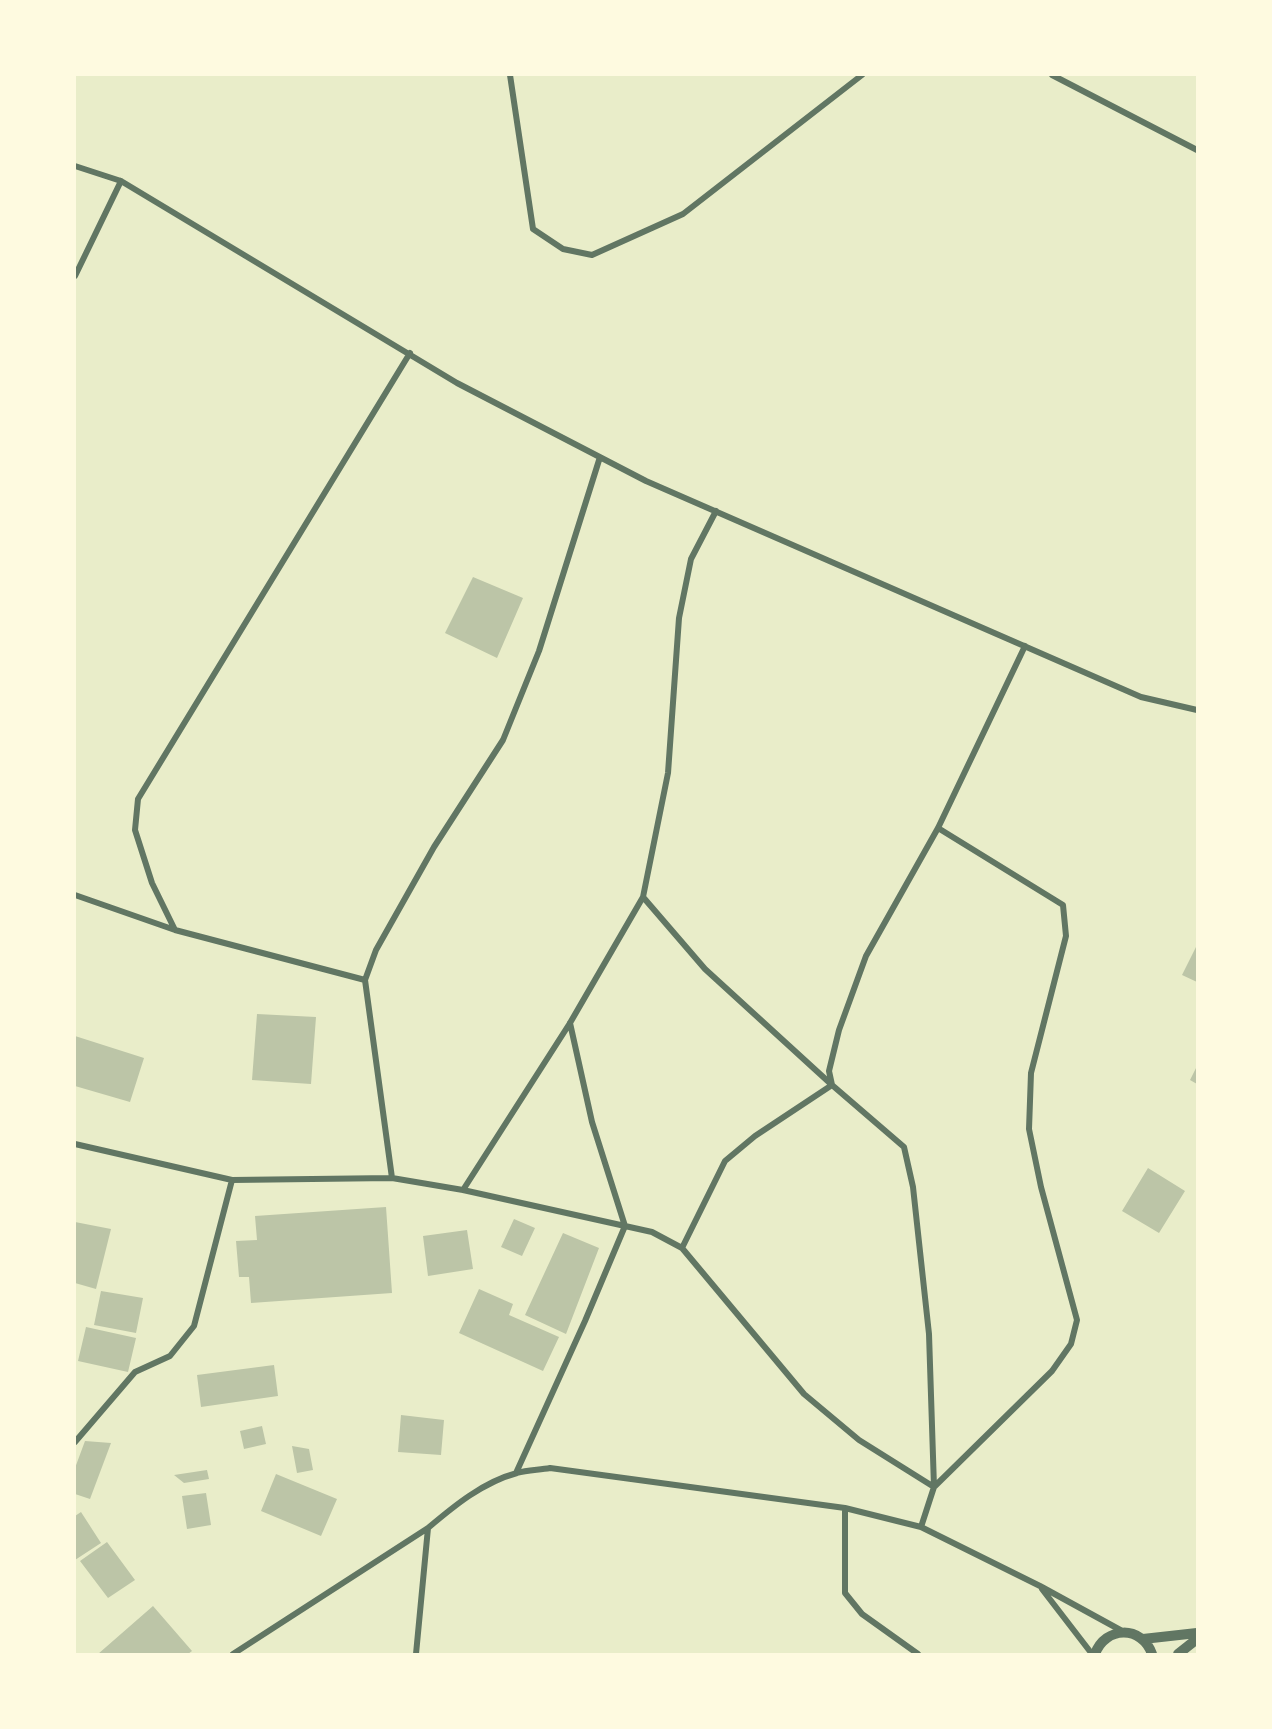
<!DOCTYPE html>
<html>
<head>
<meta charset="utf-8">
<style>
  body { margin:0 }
  #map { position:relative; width:1272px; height:1729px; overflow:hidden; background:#e9edc9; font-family:"Crimson Pro",serif }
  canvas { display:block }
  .frame { position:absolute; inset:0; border:76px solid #fefae0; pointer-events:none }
</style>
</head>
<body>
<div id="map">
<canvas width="1272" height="1729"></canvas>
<div class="frame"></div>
</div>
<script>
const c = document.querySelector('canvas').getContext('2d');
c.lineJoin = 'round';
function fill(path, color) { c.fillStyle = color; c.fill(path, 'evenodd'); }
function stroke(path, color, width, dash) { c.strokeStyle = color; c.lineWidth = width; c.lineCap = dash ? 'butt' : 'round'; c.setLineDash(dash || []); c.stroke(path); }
fill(new Path2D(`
  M 473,577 L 523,598 L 497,658 L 445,633 Z
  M 1197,945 L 1197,982 L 1182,975 Z
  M 257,1014 L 316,1017 L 311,1084 L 252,1080 Z
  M 75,1036 L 144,1058 L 130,1102 L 75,1086 Z
  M 1197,1066 L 1197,1084 L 1190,1080 Z
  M 1148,1168 L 1185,1191 L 1159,1233 L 1122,1211 Z
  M 386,1207 L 392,1293 L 251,1303 L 249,1277 L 239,1277 L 236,1241 L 257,1240 L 255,1216 Z
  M 514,1219 L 535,1228 L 522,1256 L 501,1247 Z
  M 75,1222 L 111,1229 L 96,1289 L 75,1283 Z
  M 467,1230 L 473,1269 L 428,1276 L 423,1236 Z
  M 563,1233 L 599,1248 L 566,1334 L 525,1315 Z
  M 479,1289 L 513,1304 L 509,1315 L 559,1337 L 543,1371 L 459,1333 Z
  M 101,1291 L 143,1298 L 136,1333 L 94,1325 Z
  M 86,1327 L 136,1338 L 128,1372 L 78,1361 Z
  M 274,1365 L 278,1396 L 201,1407 L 197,1375 Z
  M 401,1415 L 444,1420 L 441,1455 L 398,1452 Z
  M 262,1426 L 266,1444 L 244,1449 L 240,1431 Z
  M 85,1441 L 111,1443 L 90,1499 L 75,1494 L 75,1468 Z
  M 292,1446 L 309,1449 L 313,1470 L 297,1473 Z
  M 207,1470 L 209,1479 L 184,1483 L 174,1475 Z
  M 276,1474 L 337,1499 L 321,1536 L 261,1511 Z
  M 206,1493 L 211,1525 L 187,1529 L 182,1496 Z
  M 81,1512 L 101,1543 L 75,1560 L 75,1516 Z
  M 107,1542 L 135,1580 L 108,1598 L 80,1561 Z
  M 153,1606 L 192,1651 L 188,1654 L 98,1654 Z`), '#bcc5a7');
stroke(new Path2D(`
  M 510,75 L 533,229 L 563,249 L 592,255 L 683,214 L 862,75
  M 1052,75 L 1197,150
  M 75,166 L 121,181 L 457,383 L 646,481 L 1141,697 L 1197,710
  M 75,276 L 121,181
  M 75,895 L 175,930 L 365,980
  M 643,897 L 705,969 L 832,1085 L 755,1136 L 725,1161 L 682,1248
  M 175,930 L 152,883 L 135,830 L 138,799 L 410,353
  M 75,1144 L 232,1180 L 392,1178 L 463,1190 L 652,1232 L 682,1248 L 804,1394 L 859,1440 L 934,1487
  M 392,1178 L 365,980 L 376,950 L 434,847 L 503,740 L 539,651 L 600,457
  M 463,1190 L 570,1023 L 643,897 L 668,773 L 679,618 L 691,559 L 716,511
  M 75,1442 L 135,1372 L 170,1356 L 194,1326 L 232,1180
  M 516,1473 L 585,1321 L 625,1226 L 592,1122 L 570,1023
  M 934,1487 L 1052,1371 L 1071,1344 L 1077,1320 L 1041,1187 L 1029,1129 L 1031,1073 L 1066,936 L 1063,905 L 938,828
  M 845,1508 L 845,1593 L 862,1614 L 918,1654
  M 921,1527 L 934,1487 L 929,1334 L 913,1187 L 904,1147 L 832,1085 L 829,1071 L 839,1030 L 866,956 L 938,828 L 1025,646
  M 1042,1589 L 1092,1654
  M 233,1654 L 428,1528
  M 416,1654 L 428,1528 C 454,1506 483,1482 517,1473 C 527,1470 539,1470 550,1468 L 845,1508 L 921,1527 L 1040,1586 L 1124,1632`), '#617663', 6);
stroke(new Path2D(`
  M 1143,1639 L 1197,1633
  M 1095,1654 C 1105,1626 1142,1625 1152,1654
  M 1178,1654 L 1197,1639`), '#617663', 10);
</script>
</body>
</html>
